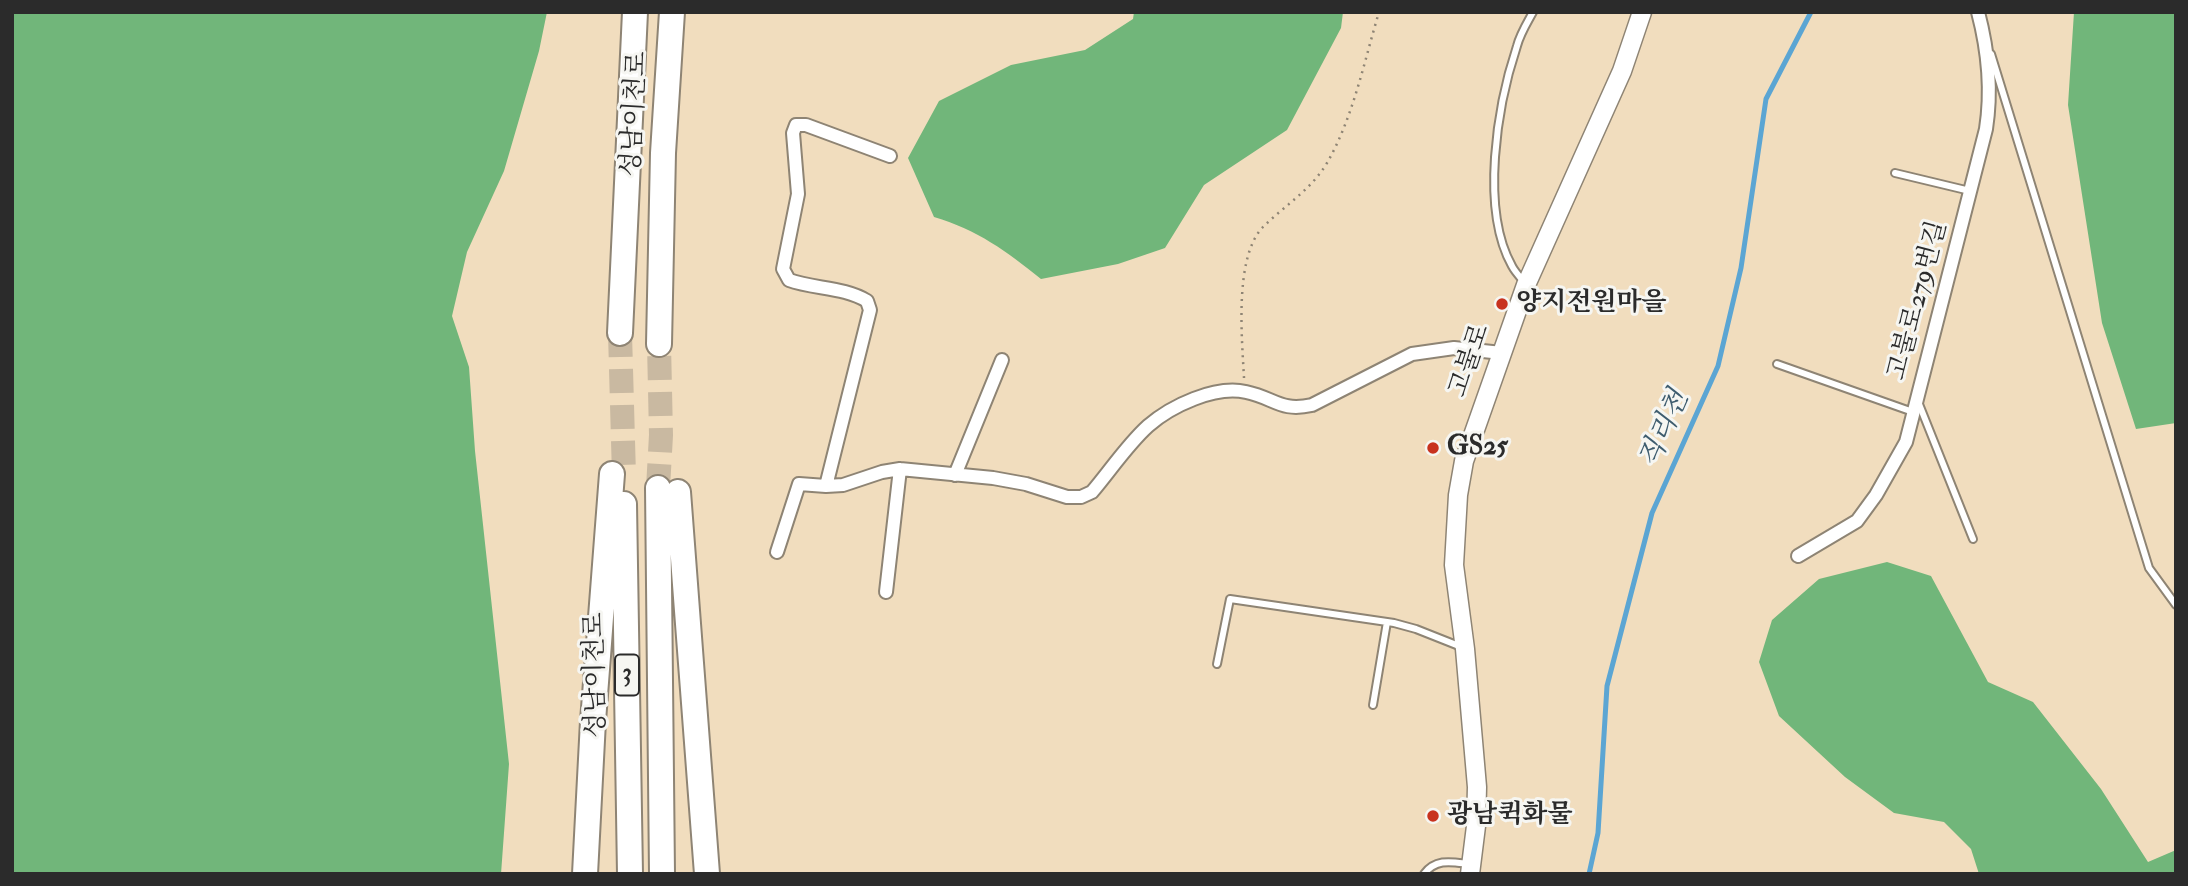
<!DOCTYPE html>
<html>
<head>
<meta charset="utf-8">
<style>
  body { margin:0 }
  #map { position:relative; width:2188px; height:886px; overflow:hidden; background:#f1ddbe; font-family:"IM FELL Double Pica",serif }
  canvas { display:block }
  .frame { position:absolute; inset:0; border:14px solid #2b2b2b; pointer-events:none }
</style>
</head>
<body>
<div id="map">
<canvas width="2188" height="886"></canvas>
<div class="frame"></div>
</div>
<script>
const c = document.querySelector('canvas').getContext('2d');
c.lineJoin = 'round';
function fill(path, color) { c.fillStyle = color; c.fill(path, 'evenodd'); }
function stroke(path, color, width, dash) { c.strokeStyle = color; c.lineWidth = width; c.lineCap = dash ? 'butt' : 'round'; c.setLineDash(dash || []); c.stroke(path); }
function write(font, color, halo, rows, align = 'center') {
  c.font = font + ' "IM FELL Double Pica","Noto Serif KR",serif'; c.lineWidth = 6; c.setLineDash([]); c.textBaseline = 'middle'; c.strokeStyle = halo; c.fillStyle = color; for (const [text, x, y, turn = 0] of rows) {
    c.save(); c.translate(x, y); c.rotate((+turn || 0) * Math.PI / 180); c.textAlign = isNaN(turn) ? turn : align; if (halo) c.strokeText(text, 0, 0); c.fillText(text, 0, 0); c.restore();
  }
}
fill(new Path2D(`
  M 12,12 L 547,12 L 539,51 L 504,171 L 467,252 L 452,316 L 469,367 L 475,451 L 509,764 L 501,874 L 12,874 Z
  M 1134,12 L 1343,12 L 1341,28 L 1287,130 L 1204,185 L 1165,248 L 1118,264 L 1041,279 C 1006,251 978,230 934,217 L 908,158 L 939,101 L 1011,65 L 1085,50 L 1133,19 Z
  M 2074,12 L 2176,12 L 2176,423 L 2136,429 L 2102,323 L 2068,105 Z
  M 1887,562 L 1931,576 L 1988,682 L 2033,702 L 2101,789 L 2148,862 L 2176,850 L 2176,874 L 1979,874 L 1971,849 L 1944,822 L 1894,813 L 1845,777 L 1779,716 L 1759,662 L 1772,620 L 1819,579 Z`), '#71b67a');
stroke(new Path2D(`
  M 1589,874 L 1598,833 L 1607,686 L 1652,513 L 1718,366 L 1741,268 L 1766,99 L 1811,12`), '#5ba5d3', 5);
stroke(new Path2D(`
  M 620,333 L 624,476
  M 658,488 L 661,435 L 659,344`), '#c9b9a1', 24, [24, 12]);
const lane = new Path2D(`
  M 1991,54 L 2149,568 L 2176,605
  M 1895,173 L 1970,191
  M 1525,283 C 1521,278 1515,272 1512,266 C 1480,209 1497,106 1517,46 C 1520,34 1527,23 1533,12
  M 1777,364 L 1913,412
  M 1919,404 L 1973,539
  M 1217,664 L 1230,599 L 1394,623 L 1416,629 L 1464,648
  M 1373,705 L 1387,622
  M 1424,874 C 1436,858 1452,862 1469,864`);
const street = new Path2D(`
  M 890,156 L 806,125 L 796,125 L 793,133 L 798,194 L 783,269 L 789,280 C 814,289 844,287 867,301 L 870,310 L 826,486 L 843,485 L 882,472 L 900,469 L 993,478 L 1026,484 L 1067,497 L 1081,497 L 1092,492 C 1110,471 1127,445 1148,426 C 1171,406 1215,385 1246,392 C 1275,398 1280,412 1312,405 L 1412,354 L 1454,348 L 1502,353
  M 955,475 L 1002,360
  M 777,552 L 799,484 L 826,486
  M 1798,556 L 1857,521 L 1876,495 L 1906,442 L 1986,129 C 1992,90 1988,50 1978,12
  M 886,592 L 900,469`);
const secondary = new Path2D(`
  M 1470,874 L 1476,826 L 1477,787 L 1465,649 L 1454,565 L 1458,495 L 1464,461 L 1526,285 L 1622,71 L 1642,12`);
const highway = new Path2D(`
  M 620,333 L 635,12
  M 659,344 L 663,153 L 672,12
  M 658,488 L 662,874
  M 678,492 L 707,874
  M 624,504 L 630,874
  M 585,874 L 593,721 L 612,474`);
stroke(lane, '#8e8474', 10);
stroke(street, '#8e8474', 16);
stroke(secondary, '#8e8474', 21);
stroke(highway, '#8e8474', 28);
stroke(new Path2D(`
  M 1244,378 C 1242,338 1234,257 1263,227 C 1284,206 1311,190 1327,163 C 1353,118 1364,62 1379,12`), '#8e8474', 2.5, [2, 5]);
stroke(lane, '#fff', 6);
stroke(street, '#fff', 12);
stroke(secondary, '#fff', 18);
stroke(highway, '#fff', 24);
for (const [x, y, r, color] of [
  [1502,304,7,"#c8321e"],
  [1433,448,7,"#c8321e"],
  [1433,816,7,"#c8321e"]
]) { const dot = new Path2D(); dot.arc(x, y, r, 0, 2 * Math.PI); c.fillStyle = color; c.fill(dot); stroke(dot, '#f6f6f2', 2.5); }
for (const [x, y, w] of [
  [627,675,24]
]) { const box = new Path2D(); box.roundRect(x - w / 2, y - 20.5, w, 41, 5); c.fillStyle = '#f6f6f2'; c.fill(box); stroke(box, '#2b2b2b', 2); }
write('bold 24px', '#2b2b2b', null, [
  ["3",627,675]
]);
write('26px', '#2b2b2b', '#f6f6f2', [
  ["성남이천로",636,114,-87],
  ["고불로279번길",1919,301,-75],
  ["고불로",1471,361,-71],
  ["성남이천로",597,675,-91]
]);
write('bold 26px', '#2b2b2b', '#f6f6f2', [
  ["양지전원마을",1516,304],
  ["GS25",1447,448],
  ["광남퀵화물",1447,816]
], 'left');
write('italic 28px', '#3e5c6e', '#f6f6f2', [
  ["직리천",1666,430,-66]
]);
</script>
</body>
</html>
